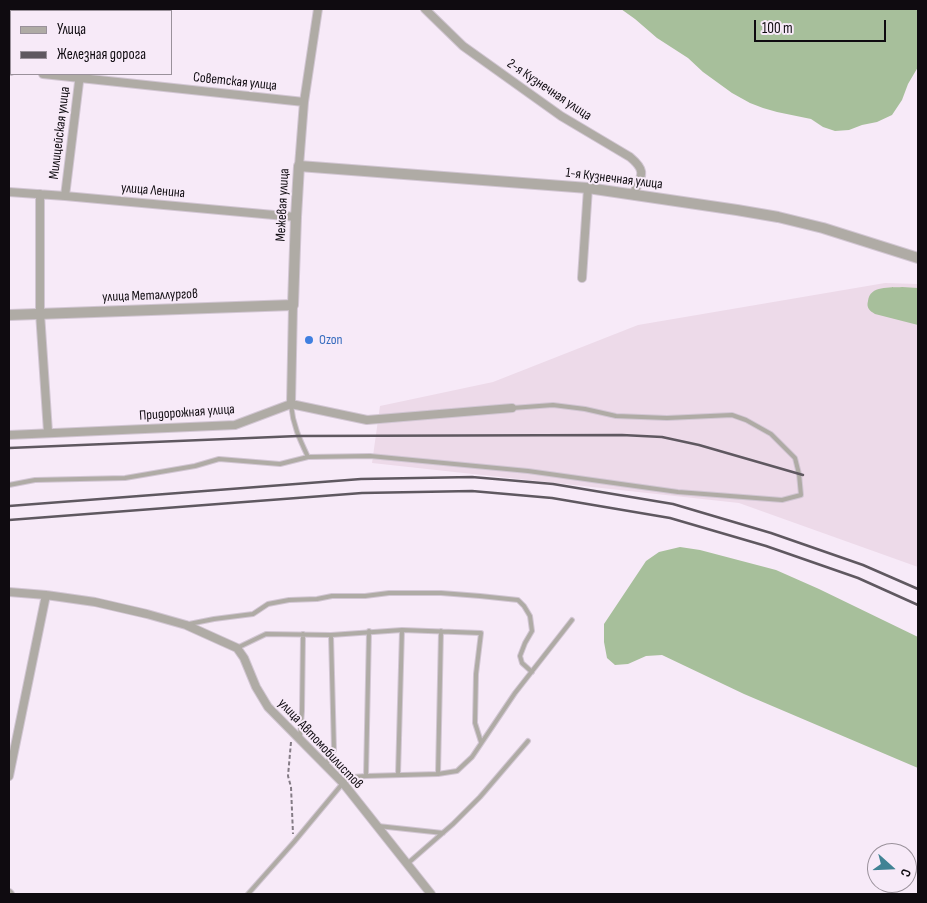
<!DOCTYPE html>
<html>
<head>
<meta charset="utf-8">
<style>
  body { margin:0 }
  #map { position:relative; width:927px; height:903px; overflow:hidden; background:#f7eaf8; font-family:"Sofia Sans Condensed",sans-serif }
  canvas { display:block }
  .frame { position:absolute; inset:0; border:10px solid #0f0b10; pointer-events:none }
  .legend { position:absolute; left:10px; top:10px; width:162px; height:65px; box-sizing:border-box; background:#f7eaf8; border:1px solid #9a919b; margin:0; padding:6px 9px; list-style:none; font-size:15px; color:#0f0b10 }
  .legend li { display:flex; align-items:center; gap:10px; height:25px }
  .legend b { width:25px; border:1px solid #9a919b }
  .north { position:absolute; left:867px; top:843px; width:50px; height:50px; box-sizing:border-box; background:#f7eaf8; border:1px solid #9a919b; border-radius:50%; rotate:110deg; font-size:14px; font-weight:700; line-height:20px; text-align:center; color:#0f0b10 }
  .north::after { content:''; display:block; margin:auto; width:18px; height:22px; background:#418394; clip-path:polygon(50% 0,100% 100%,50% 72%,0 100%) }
  .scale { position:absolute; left:754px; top:20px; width:132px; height:22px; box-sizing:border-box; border:2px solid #0f0b10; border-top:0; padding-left:6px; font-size:15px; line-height:18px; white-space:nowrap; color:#0f0b10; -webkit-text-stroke:4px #f7eaf8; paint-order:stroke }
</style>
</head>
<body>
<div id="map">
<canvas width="927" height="903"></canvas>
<div class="frame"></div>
<ul class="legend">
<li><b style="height:6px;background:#afaba5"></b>Улица</li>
<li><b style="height:6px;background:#5f5860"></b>Железная дорога</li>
</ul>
<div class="north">С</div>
<div class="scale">100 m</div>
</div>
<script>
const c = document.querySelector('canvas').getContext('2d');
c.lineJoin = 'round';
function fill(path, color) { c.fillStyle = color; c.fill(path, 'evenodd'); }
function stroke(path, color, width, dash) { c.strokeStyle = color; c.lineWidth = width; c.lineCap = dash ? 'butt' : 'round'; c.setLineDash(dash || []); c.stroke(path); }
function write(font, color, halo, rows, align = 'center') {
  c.font = font + ' "Sofia Sans Condensed",sans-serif'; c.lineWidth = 4; c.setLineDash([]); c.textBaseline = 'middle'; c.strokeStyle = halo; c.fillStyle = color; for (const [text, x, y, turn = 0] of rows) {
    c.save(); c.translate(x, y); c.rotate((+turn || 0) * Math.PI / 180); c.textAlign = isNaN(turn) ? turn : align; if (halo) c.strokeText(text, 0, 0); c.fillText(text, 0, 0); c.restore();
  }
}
fill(new Path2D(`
  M 885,283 L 918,284 L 918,567 L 739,503 L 372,463 L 380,406 L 493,382 L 638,325 Z`), '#eddae9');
fill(new Path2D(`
  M 621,9 L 918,9 L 918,67 L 908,84 L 902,100 L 892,115 L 877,122 L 862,125 L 849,130 L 835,131 L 823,127 L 811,119 L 777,112 L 763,108 L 750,103 L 732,93 L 703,72 L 688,58 L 657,38 L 635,19 Z
  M 902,287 L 918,288 L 918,325 L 875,314 C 870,311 866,308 868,301 C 870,285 890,288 902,287 Z
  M 680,547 L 700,550 L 776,570 L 819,589 L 918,637 L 918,768 L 744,694 L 662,655 L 646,656 L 628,664 L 615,665 L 607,658 L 604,642 L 604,624 L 646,561 L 659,552 Z`), '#a7bf9b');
const service = new Path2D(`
  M 291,405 C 293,425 299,438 308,457
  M 9,485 L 35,480 L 125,478 L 195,466 L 219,459 L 280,464 L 308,457 L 370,456 L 528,471 L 678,492 L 782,500 L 801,495 L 799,474 L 795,458 L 771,434 L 746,420 L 732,415 L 667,418 L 616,416 L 585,409 L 553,405 L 512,408
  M 189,624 L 214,619 L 253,614 L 268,604 L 289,600 L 317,599 L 332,596 L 365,596 L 389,593 L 441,593 L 480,596 L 518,600 L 524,606 L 530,616 L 532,631 L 525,643 L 520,656 L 522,663 L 532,672
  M 237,648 L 266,634 L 331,635 L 402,630 L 481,633 L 476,674 L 475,723 L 481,742
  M 300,737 L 302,711 L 303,634
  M 324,765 L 329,760 L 334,750 L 331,635
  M 438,774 L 441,631
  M 398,775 L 402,630
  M 366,776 L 369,631
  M 378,826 L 443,833
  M 407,864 L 453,824 L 480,797 L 528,741
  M 248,894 L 294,842 L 343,783 L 344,780 L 353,777 L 366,776 L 438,774 L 457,771 L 472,757 L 515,693 L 572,620`);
const minor = new Path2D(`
  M 425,9 L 463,46 L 561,116 L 630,157 C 648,172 641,176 633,195
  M 88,11 L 88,9
  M 9,70 L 11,71
  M 43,74 L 304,102
  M 299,166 L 304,102 L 318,9
  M 9,192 L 65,196 L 296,217
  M 40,194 L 40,313 L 48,432
  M 65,196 L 80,74
  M 582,278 L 588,188
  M 291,404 L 293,305
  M 9,435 L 235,425 L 291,404 L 367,420 L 512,408
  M 9,592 L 46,595 L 95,602 L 147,614 L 186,625 L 237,648 L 244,658 L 256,687 L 268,707 L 343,783 L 431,894
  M 9,776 L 46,595
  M 9,893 L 10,894`);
const tertiary = new Path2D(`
  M 9,315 L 293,305 L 296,217 L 299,166 L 588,188 L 737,210 L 778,217 L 823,228 L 918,258`);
stroke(service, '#d2c6d3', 6);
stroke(minor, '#d2c6d3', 10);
stroke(tertiary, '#d2c6d3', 12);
stroke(new Path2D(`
  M 291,742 L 288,776 L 291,787 L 293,834`), '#847b85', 2, [4, 2.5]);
stroke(service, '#afaba5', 4);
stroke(minor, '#afaba5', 8);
stroke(tertiary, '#afaba5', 10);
stroke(new Path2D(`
  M 9,448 L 298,436 L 622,435 L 662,437 L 699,445 L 803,475
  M 9,506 L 361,479 L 472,477 L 553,484 L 673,504 L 771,533 L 863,565 L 918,589
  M 9,520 L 362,493 L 472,491 L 552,498 L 670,518 L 766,546 L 858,578 L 918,605`), '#5f5860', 2.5);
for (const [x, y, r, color] of [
  [309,340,5,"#3f7fe0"]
]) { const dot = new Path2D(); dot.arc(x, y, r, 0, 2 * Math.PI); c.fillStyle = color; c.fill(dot); stroke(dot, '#f7eaf8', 2); }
write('14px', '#0f0b10', '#f7eaf8', [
  ["Советская улица",235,82,6],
  ["2-я Кузнечная улица",549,90,34],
  ["Милицейская улица",60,133,-83],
  ["1-я Кузнечная улица",614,179,7],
  ["улица Ленина",153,191,5],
  ["Межевая улица",283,205,-87],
  ["улица Металлургов",150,296,-2],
  ["Придорожная улица",187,413,-4],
  ["улица Автомобилистов",320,744,47]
]);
write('14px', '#366cbe', '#f7eaf8', [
  ["Ozon",319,340]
], 'left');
</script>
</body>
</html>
